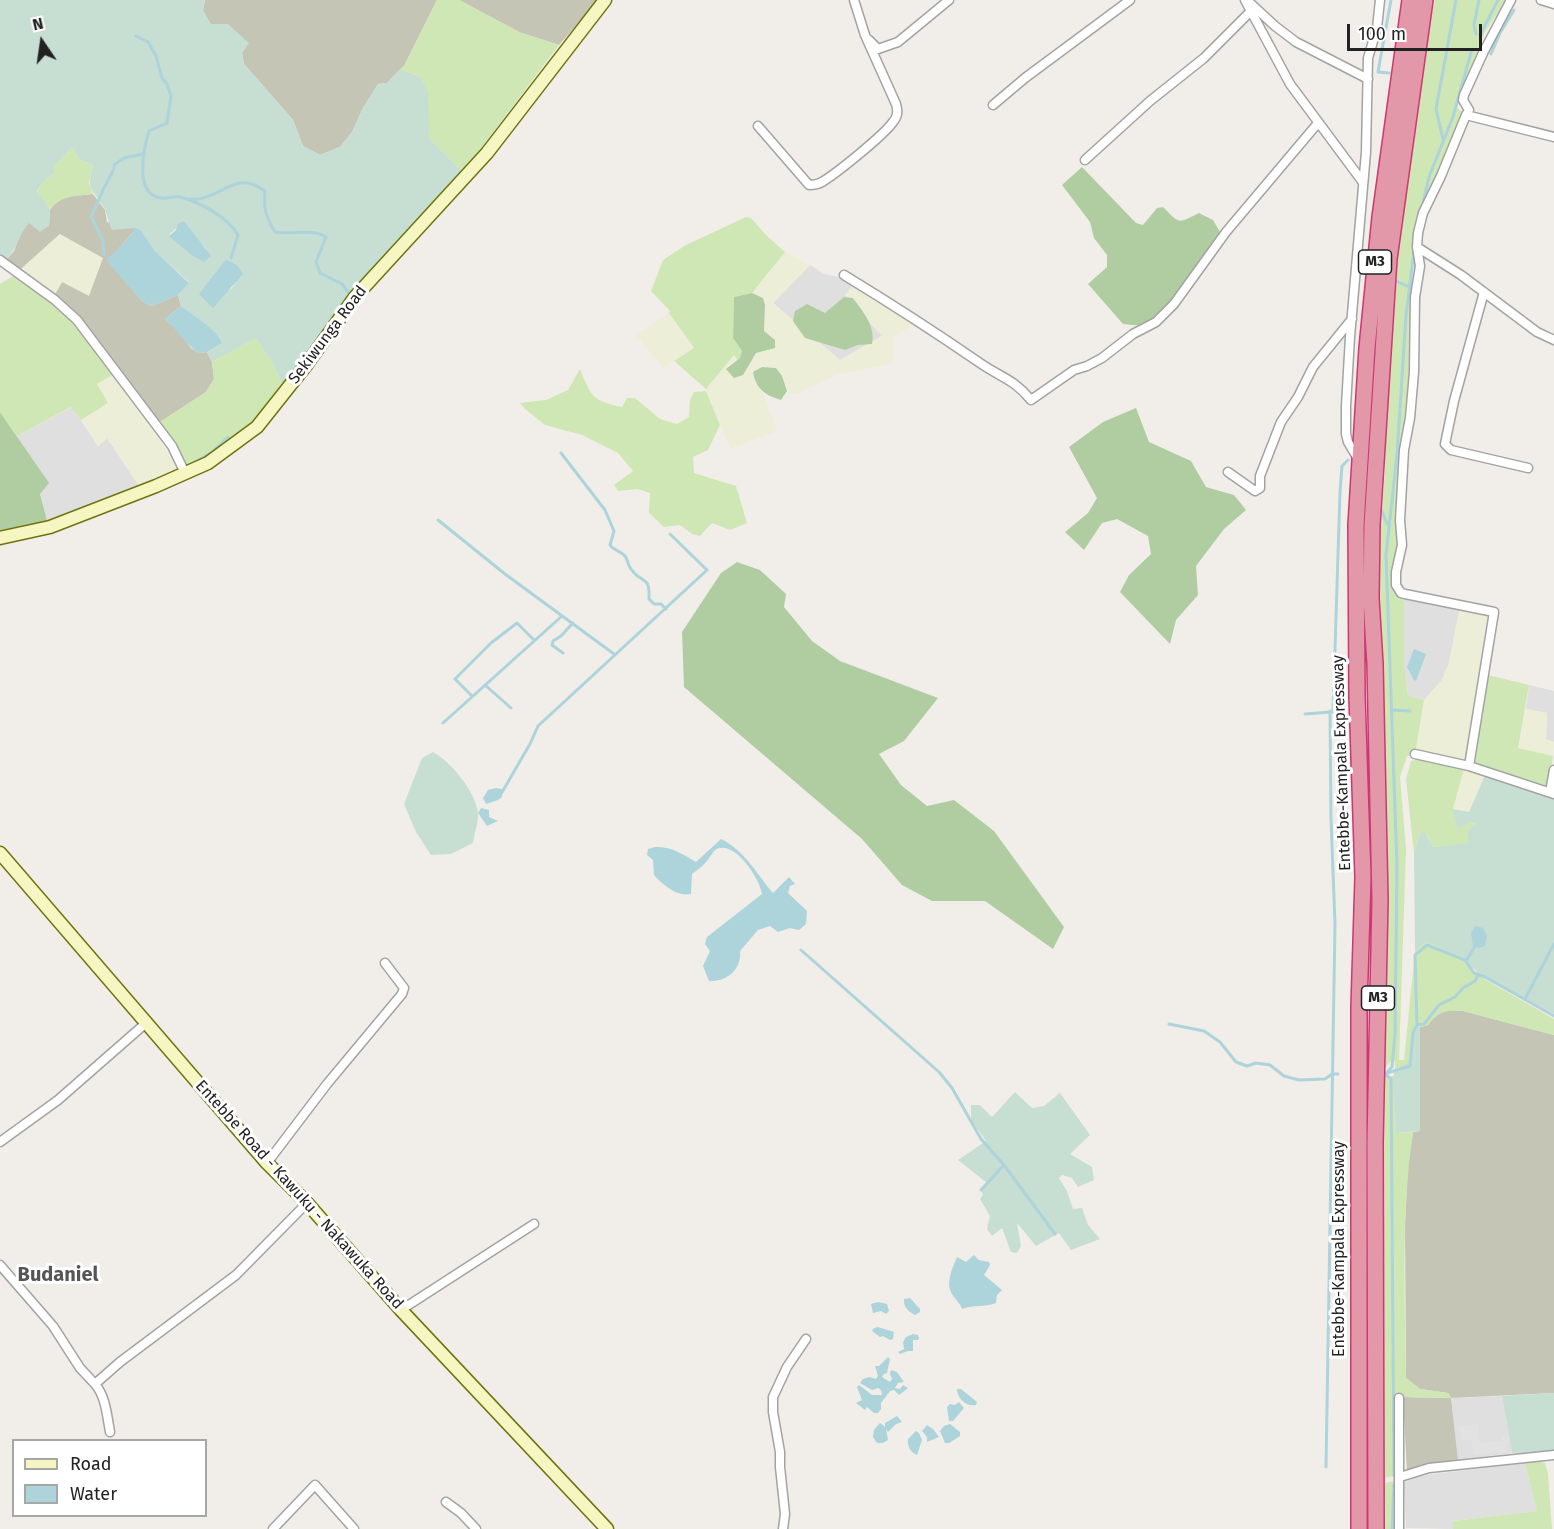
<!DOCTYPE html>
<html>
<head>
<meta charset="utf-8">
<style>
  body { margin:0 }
  #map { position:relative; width:1554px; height:1529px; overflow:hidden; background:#f1eee9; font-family:"Fira Sans",sans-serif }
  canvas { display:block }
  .legend { position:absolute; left:12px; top:1439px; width:195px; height:78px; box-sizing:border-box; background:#fff; border:2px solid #a7a7a7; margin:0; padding:8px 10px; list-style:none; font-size:18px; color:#222 }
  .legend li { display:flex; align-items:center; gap:12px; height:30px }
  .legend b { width:30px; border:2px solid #a7a7a7 }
  .north { position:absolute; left:12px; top:12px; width:60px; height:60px; -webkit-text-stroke:4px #fff; paint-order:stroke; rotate:347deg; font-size:16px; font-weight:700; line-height:24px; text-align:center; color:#222 }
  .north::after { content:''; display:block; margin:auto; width:21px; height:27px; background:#222; clip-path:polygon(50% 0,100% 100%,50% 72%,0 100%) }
  .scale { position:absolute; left:1347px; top:24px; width:135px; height:27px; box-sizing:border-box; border:3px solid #222; border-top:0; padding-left:8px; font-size:18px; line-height:21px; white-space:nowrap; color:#222; -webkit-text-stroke:4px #fff; paint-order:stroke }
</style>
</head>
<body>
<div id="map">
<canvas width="1554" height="1529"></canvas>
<ul class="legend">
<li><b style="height:8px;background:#f6f6c3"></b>Road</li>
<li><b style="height:16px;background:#add3db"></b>Water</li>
</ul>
<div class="north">N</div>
<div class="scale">100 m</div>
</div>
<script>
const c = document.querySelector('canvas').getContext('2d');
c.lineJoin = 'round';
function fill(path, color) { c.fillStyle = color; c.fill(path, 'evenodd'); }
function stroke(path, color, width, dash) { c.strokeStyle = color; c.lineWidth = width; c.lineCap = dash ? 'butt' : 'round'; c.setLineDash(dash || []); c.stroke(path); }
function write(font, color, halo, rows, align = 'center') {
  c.font = font + ' "Fira Sans",sans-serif'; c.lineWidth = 6; c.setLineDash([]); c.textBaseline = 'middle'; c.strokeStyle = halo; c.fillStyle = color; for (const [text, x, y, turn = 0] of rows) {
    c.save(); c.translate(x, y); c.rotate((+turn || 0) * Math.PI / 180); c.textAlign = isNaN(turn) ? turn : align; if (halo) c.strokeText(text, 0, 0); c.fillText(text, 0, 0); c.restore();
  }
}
fill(new Path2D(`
  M 810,265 L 824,274 L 844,278 L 853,285 L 845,296 L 882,336 L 840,360 L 773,303 Z
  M 72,407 L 98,446 L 107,438 L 141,489 L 48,524 L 40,493 L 17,436 Z
  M 1404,598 L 1460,607 L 1449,663 L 1442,680 L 1424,700 L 1408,695 L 1404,664 Z
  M 1529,685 L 1554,691 L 1554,742 L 1546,740 L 1547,713 L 1526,709 Z
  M 1502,1396 L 1512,1453 L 1458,1460 L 1451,1398 Z
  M 1525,1463 L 1537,1511 L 1453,1521 L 1453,1529 L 1406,1528 L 1404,1482 L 1426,1475 Z`), '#e0dfdf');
fill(new Path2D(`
  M 205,0 L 437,0 L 404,66 L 387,83 L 378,84 L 363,108 L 352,132 L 340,147 L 320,155 L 303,146 L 293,120 L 244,64 L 242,53 L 248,43 L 211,25 L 203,11 Z
  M 459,0 L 598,0 L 559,45 L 519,32 Z
  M 93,194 L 105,210 L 107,222 L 136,228 L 123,244 L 107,260 L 142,301 L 152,306 L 178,295 L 181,306 L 165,319 L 177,330 L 191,348 L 199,353 L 207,352 L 212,362 L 214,379 L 206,392 L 160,422 L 75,312 L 55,294 L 62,282 L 60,234 L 21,269 L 7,259 L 14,251 L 21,232 L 29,222 L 49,226 L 50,210 L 56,201 L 72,196 Z
  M 1449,1010 L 1463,1011 L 1554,1035 L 1554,1393 L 1451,1398 L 1458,1460 L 1435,1464 L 1407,1473 L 1403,1397 L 1451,1398 L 1448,1393 L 1420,1389 L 1406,1378 L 1405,1224 L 1408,1166 L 1413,1132 L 1420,1131 L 1420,1027 L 1428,1025 L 1435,1014 Z`), '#c5c5b5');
fill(new Path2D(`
  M 60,234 L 103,258 L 89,296 L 62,282 L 55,294 L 21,269 Z
  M 785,252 L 810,265 L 773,303 L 840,360 L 882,336 L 845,295 L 853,285 L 915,323 L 894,337 L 893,359 L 886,365 L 836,375 L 801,392 L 789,394 L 776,367 L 762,367 L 754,372 L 754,378 L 760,385 L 777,431 L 730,449 L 706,389 L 734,355 L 746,369 L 756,353 L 775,340 L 764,331 L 765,305 L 763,298 L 752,293 Z
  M 669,313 L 694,348 L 663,368 L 636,335 Z
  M 114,374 L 162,443 L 179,473 L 141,489 L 108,438 L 98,446 L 81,420 L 108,403 L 97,384 Z
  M 1460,607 L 1488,612 L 1465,762 L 1416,751 L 1424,700 L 1442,680 L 1449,663 Z
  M 1526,709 L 1547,713 L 1546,739 L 1554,742 L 1553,756 L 1518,749 Z
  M 1464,769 L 1485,775 L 1469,812 L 1453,809 Z`), '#edeed7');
fill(new Path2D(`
  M 437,0 L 459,0 L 519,32 L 559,45 L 463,172 L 429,138 L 427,116 L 420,77 L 400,69 L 404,66 Z
  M 1435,0 L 1506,0 L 1484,34 L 1457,108 L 1468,115 L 1429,205 L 1423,237 L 1412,266 L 1411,389 L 1400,546 L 1392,573 L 1404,598 L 1404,664 L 1408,695 L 1424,700 L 1415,754 L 1407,756 L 1400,777 L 1406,849 L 1399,1060 L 1404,1060 L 1415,951 L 1426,942 L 1467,959 L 1474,973 L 1554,1019 L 1554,1035 L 1463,1011 C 1447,1010 1438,1011 1428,1025 C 1406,1030 1412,1044 1410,1063 L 1395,1069 L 1395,1061 L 1391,1061 L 1383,1071 L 1388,911 L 1379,559 L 1385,469 L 1388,351 L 1392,299 L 1401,223 L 1428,29 Z
  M 72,147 L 79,159 L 93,165 L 89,183 L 93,194 C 76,196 61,195 50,210 L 37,192 L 43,182 L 54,173 L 54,167 Z
  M 746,217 L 751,218 L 767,236 L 785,252 L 752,293 L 734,297 L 733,338 L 742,351 L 740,358 L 738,360 L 734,355 L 706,389 L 674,361 L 694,348 L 669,313 L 670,311 L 651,291 L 663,260 L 686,245 Z
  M 13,276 L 49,301 L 69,318 L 114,374 L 97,384 L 108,403 L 81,420 L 71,407 L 17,436 L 0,412 L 0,284 Z
  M 256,338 L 272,362 L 283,386 L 258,419 L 218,448 L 214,453 L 187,469 L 178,448 L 160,422 L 206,392 L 214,379 L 212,362 Z
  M 580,369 C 591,396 592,401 622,407 L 627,398 L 635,398 L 660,419 L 677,424 L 689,417 L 690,400 L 694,392 L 706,391 L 720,425 L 708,450 L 693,457 L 694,473 L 736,486 L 747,523 L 730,530 L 712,523 L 700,536 L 692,534 L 680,525 L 664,527 L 649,513 L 650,493 L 638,489 L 618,491 L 614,485 L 633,471 L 618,453 L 582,435 L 545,425 L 525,409 L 520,403 L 546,400 L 568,390 Z
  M 1488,675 L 1529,685 L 1518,748 L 1553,756 L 1549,786 L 1546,787 L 1473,764 L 1476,737 L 1482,719 Z
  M 1418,759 L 1464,769 L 1453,809 L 1468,822 L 1476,824 L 1469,844 L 1433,847 L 1427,835 L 1420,834 L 1414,853 L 1406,779 L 1411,761 Z
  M 1394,1076 L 1396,1133 L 1413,1132 C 1401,1213 1405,1296 1406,1378 L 1420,1389 L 1448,1393 L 1451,1398 L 1397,1397 L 1398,1475 L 1384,1478 L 1383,1077 Z
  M 1540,1462 L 1545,1463 L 1548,1474 L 1552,1529 L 1453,1529 L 1453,1521 L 1537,1511 L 1525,1463 Z
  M 1398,1480 L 1398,1529 L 1385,1529 L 1384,1483 Z`), '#cfe7b4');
fill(new Path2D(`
  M 1082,167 L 1136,223 L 1143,225 L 1157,208 L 1163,207 C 1180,224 1177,224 1199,213 L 1213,220 L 1220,232 C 1207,252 1164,321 1142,325 C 1136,326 1128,324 1123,324 L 1088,284 L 1107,267 L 1107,255 L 1094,238 L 1090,222 L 1062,185 Z
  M 752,293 L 763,298 L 765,305 L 764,331 L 775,340 L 775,348 L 756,353 L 743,375 L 734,378 L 726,369 L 740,358 L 742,351 L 733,338 L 734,297 Z
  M 844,297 L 853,298 C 863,312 876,326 872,344 L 858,345 L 845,350 L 805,338 L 793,321 L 795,311 L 807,304 L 825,313 Z
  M 762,367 L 776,368 L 782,376 L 787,391 L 781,400 C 765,395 756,389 753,372 Z
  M 1136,408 L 1149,442 L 1191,461 L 1206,487 L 1234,495 L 1246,510 L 1224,529 L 1196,566 L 1198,595 L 1176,620 L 1170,644 L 1120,592 L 1129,575 L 1151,554 L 1148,536 L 1117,519 L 1102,523 L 1084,550 L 1065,532 L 1088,513 L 1097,498 L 1069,447 L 1103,422 Z
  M 0,412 L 49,483 L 40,494 L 48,524 L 0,534 Z
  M 737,562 L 760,570 L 786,594 L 784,607 L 812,641 L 840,661 L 938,698 L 904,741 L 879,754 L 901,785 L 927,806 L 954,800 L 994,831 L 1064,927 L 1053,949 L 985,901 L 932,901 L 902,885 L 862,839 L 684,687 L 682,632 L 721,573 Z`), '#b0cda1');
fill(new Path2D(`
  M 0,0 L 205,0 L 203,11 L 211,24 L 228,24 L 249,43 L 242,53 L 244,64 L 293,120 L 303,146 L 320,155 L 340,147 L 352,132 L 363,108 L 378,84 L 387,83 L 400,69 L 420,77 L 428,92 L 429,138 L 463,172 C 422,216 381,259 343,305 C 322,331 306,362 283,386 L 272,362 L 256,338 L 212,362 L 207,352 L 222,343 C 216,329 193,316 181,306 L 178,295 L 189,282 L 154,250 L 141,230 L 135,228 L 112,230 C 108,223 108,215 104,208 C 92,187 86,192 93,165 L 79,159 L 72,147 L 54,167 L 54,173 L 43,182 L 37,191 L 50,210 L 49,226 L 40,232 L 29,223 C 19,234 17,248 7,259 L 0,255 ZM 184,221 L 197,240 L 207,249 L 169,235 ZM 226,259 L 237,265 C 238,296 226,292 200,294 Z
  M 433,752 C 450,761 478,794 478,815 C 478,824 474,834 473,843 L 451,854 L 431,855 L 416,832 L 404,804 L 422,758 Z
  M 1485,775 L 1554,797 L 1554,1014 L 1477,972 L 1466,961 L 1467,959 L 1426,942 L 1415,951 L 1414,853 L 1420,834 L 1425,832 L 1433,847 L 1469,843 L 1467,832 L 1476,824 L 1468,822 L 1461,828 L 1457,827 L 1453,809 L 1469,812 Z
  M 1418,1027 L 1420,1027 L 1420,1131 L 1396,1133 L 1393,1079 L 1395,1069 L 1410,1062 L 1413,1032 Z
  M 1015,1092 L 1032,1108 L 1044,1106 L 1060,1093 L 1090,1135 L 1070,1154 L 1092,1167 L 1094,1180 L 1078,1187 L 1072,1178 L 1062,1175 L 1059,1178 L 1067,1191 L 1073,1209 L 1082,1208 L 1088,1225 L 1100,1239 L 1071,1250 L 1059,1233 L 1036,1246 L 1017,1223 L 1021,1246 L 1017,1253 L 1011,1252 L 1002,1228 L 992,1236 L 987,1229 L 990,1216 L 980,1199 L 983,1195 L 981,1190 L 987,1183 L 958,1160 L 986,1141 L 971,1120 L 971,1105 L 980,1105 L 992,1117 Z
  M 1554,1393 L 1554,1452 L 1512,1453 L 1502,1396 Z`), '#c7ded3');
fill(new Path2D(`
  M 1478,1424 L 1480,1443 L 1502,1441 L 1502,1436 L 1508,1435 L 1510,1444 L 1505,1444 L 1506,1452 L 1473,1455 L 1472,1440 L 1461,1440 L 1459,1426 Z`), '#e2e2e2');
fill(new Path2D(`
  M 184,221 L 211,256 L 204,262 L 192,255 L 169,236 L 176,230 L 178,224 Z
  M 136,228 L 141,230 L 154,250 L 189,283 L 178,295 L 152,306 L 142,301 L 106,260 L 123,244 Z
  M 226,259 L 237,265 L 243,274 L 213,308 L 199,294 Z
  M 181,306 C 192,315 217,329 222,343 L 207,352 L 199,353 C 186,345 177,330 165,319 Z
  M 1414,649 L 1426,654 L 1416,681 L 1414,680 L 1407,667 Z
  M 496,788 L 502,789 L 502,797 L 498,800 L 486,804 L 483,798 L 488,790 Z
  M 481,808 L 489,810 L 489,817 L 498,821 L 487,826 L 478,813 Z
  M 721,839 C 745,851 756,873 773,893 L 789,877 L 795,884 L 790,886 L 788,893 L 807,911 L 806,924 L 799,930 L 790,928 L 778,932 L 770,926 L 758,930 L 740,951 C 742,970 726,982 709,981 L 703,966 L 710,951 L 705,944 L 707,937 L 762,894 C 760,879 734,838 715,850 C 712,853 709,859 706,862 C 702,867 697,870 692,874 L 691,894 C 677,897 663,885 654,875 L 653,860 L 647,855 L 648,849 C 664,842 683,854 696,862 Z
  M 1475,926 L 1483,928 L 1487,936 L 1485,946 L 1479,948 L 1473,946 L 1471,933 Z
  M 974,1255 L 979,1260 L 989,1262 L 990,1265 L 984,1275 L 1002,1290 L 997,1295 L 996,1303 C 984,1308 975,1304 962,1309 C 960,1302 954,1299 951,1292 C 946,1281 953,1267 957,1257 L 966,1262 Z
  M 910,1298 L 920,1309 L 920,1312 L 915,1315 C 908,1311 903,1307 904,1299 Z
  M 878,1302 L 887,1304 L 889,1311 L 886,1314 L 881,1311 L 873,1313 L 871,1304 Z
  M 878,1327 L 894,1332 L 893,1339 L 890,1340 L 883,1336 L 880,1337 L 872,1331 L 874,1328 Z
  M 913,1334 L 918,1335 L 919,1338 L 918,1340 L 913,1340 L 913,1351 L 908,1351 L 900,1354 L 898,1352 L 904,1349 L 903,1342 L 906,1337 Z
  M 888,1357 L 890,1359 L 887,1373 L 884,1374 L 882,1377 L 890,1382 L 892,1379 L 890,1374 L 891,1370 L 897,1372 L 904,1382 L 898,1383 L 895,1388 L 900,1389 L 903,1385 L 908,1388 L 899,1395 L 894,1390 L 890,1391 L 881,1403 L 881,1409 L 878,1413 L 874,1413 L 867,1407 L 865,1410 L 856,1403 L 862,1400 L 857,1387 L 859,1385 L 872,1395 L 882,1395 L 881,1390 L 878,1388 L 872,1390 L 860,1383 L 863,1379 L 869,1377 L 876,1379 L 878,1376 L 875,1366 L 879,1366 Z
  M 957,1389 L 961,1389 L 977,1402 L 976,1405 C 966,1407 957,1398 957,1389 Z
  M 959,1402 L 964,1408 L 953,1421 L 949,1421 L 947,1407 L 950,1404 L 955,1405 Z
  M 897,1416 L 902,1422 L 896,1424 L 888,1432 L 886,1429 L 888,1440 L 883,1443 L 877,1443 L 873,1437 L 874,1430 L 880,1423 L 885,1427 L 885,1423 Z
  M 950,1424 L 960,1432 L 960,1436 L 949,1443 L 945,1443 L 940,1431 L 944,1426 Z
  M 927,1425 L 933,1429 L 939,1437 L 927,1442 L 927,1437 L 922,1431 Z
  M 916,1431 L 919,1433 L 922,1440 L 917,1455 C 910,1452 907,1446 908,1439 Z`), '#add3db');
stroke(new Path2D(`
  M 1476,34 L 1474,25 L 1479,0
  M 1480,35 L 1498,0
  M 136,36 L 148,42 L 156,56 L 162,78 L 167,84 L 171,96 L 167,123 L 149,131 C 144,148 133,194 161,198 C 167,199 173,196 180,197 C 200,202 227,217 238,235 L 231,258
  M 1491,54 L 1500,33 L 1514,10
  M 1389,73 L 1378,72 L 1391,0
  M 1443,139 L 1436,109 L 1456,0
  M 189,199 C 193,199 199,200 203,198 C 229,191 238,172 265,191 C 263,208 266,218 275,232 C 292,235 313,228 326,237 L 316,262 L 320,273 L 342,284 L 350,295
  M 1422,207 L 1429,177 L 1453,117 L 1472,49
  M 104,255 L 103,241 L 91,216 C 97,207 99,197 104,188 C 108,179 113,174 115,164 L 124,158 L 143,154
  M 1394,280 L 1409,287
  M 561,453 L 605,510 L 614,531 L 610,545 C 614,551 621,551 625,556 C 628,560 628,566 631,569 C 642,585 650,574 649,599 L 654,604 L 661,604 L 666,609
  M 194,463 L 212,452 L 228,437
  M 1381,509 L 1387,524
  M 438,520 L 505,574 L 614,654
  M 563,653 L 552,645 L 553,641 L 561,636 L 573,623
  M 485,685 L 511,708
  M 472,696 L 455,679 L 491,643 L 517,623 L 534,640
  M 1393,710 L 1410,711
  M 1333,711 L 1340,492 L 1342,466 L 1348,460
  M 1305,714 L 1345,711
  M 443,723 L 562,616
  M 501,794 L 530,744 L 538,726 L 707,570 L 670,534
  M 801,950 L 939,1072 L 952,1088 L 981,1139 L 1004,1165 L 1055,1234
  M 1466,961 L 1475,946
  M 1525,999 L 1554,944
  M 1169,1024 L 1204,1031 L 1220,1042 L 1236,1062 L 1247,1066 L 1256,1063 L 1270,1065 L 1284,1076 L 1299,1080 L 1325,1079 L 1332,1074 L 1338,1074
  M 1417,1025 L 1415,955 L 1427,945 L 1465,960 L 1474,973 L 1485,977 L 1554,1016
  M 1387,1073 L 1410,1066 L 1413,1032 L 1417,1025 L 1424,1024 L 1439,1005 L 1455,997 L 1463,988 L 1475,981 L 1478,975
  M 1385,1074 L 1392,1067 L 1395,1034 L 1397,865 L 1386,555 L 1397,455 L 1406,315 L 1414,252
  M 1385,1074 L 1391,1079 L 1394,1476
  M 981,1190 L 1004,1165
  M 1326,1467 L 1335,924 L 1331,819 L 1330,711
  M 1392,1529 L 1394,1485`), '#add3db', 3);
const minor = new Path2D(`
  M 1245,0 L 1290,84 L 1362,181
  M 1541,0 L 1554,4
  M 1248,1 L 1275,26 L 1296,42 L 1368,79
  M 869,40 L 878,49 L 898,42 L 949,0
  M 993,105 L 1025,78 L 1130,0
  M 1466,115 L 1469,110 L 1463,100 L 1464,95 L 1483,53 L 1511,0
  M 758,126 L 809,185 C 814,185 817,185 822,182 C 837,173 884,135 893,122 C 898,116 898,111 896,104 L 865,35 L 854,0
  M 1085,160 L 1150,101 L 1204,58 L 1251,11
  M 1417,247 L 1461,275 L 1537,332 L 1554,340
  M 0,260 L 55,300 L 77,320 L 172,446 L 185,473
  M 844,275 C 890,303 935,332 980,363 C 1000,377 1014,379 1031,400 L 1074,370 L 1087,366 L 1102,358 L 1133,334 L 1156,322 L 1174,304 L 1226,232 L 1318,123
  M 1484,292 L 1454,401 L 1445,444 L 1451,450 L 1528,468
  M 1358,459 L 1348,442 L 1346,434 L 1346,406 L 1350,337 L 1366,152 L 1368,58 L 1377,28 L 1380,0
  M 1228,472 L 1255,491 L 1260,488 L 1260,476 L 1281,422 L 1298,397 L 1313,367 L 1352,319
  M 1415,754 L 1469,766 L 1554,794
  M 1469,766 L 1494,612 L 1405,594 L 1401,593 L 1396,585 L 1396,572 L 1402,545 L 1400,520 L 1404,450 L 1410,418 L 1414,372 L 1415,297 L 1420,266 L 1417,247 L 1418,233 L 1423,213 L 1441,176 L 1466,115 L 1554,137
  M 1550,792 L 1554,770
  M 0,1142 L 58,1100 L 146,1023
  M 267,1163 L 327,1084 L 402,994 L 404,988 L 385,963
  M 0,1265 L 53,1326 L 80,1368 L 95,1384
  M 401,1310 L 534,1224
  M 1399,1398 L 1399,1529
  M 110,1432 C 107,1416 106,1397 95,1384 L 120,1362 L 236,1275 L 307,1203
  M 1400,1477 L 1429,1468 L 1554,1455
  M 446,1502 L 461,1513 L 476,1529
  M 273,1529 L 315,1485 L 354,1529
  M 783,1529 L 785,1514 L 780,1467 L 780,1452 L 773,1412 L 773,1397 L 787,1367 L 806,1339`);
const secondary = new Path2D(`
  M 0,538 L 50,527 L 156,486 L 208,463 L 257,427 L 307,364 L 355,297 L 487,153 L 605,0
  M 0,853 L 267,1163 L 307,1203 L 401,1310 L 607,1529`);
const motorway = new Path2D(`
  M 1359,1529 L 1359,1007 L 1363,877 L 1357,696 L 1356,525 L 1367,348 L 1380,217 L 1410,0
  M 1376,1529 L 1375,1143 L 1380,900 L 1375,664 L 1371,598 L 1372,525 L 1389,259 L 1425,0`);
stroke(minor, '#a3a3a3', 11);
stroke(secondary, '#6e740d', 15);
stroke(motorway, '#cf3672', 18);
stroke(minor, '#fff', 8);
stroke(secondary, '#f6f6c3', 12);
stroke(motorway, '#e298a9', 15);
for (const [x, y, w] of [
  [1375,262,33],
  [1378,998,33]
]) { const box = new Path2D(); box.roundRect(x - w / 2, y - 12, w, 24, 4.5); c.fillStyle = '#fff'; c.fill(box); stroke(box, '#222', 1.5); }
write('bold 15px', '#222', null, [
  ["M3",1375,262],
  ["M3",1378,998]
]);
write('16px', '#222', '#fff', [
  ["Sekiwunga Road",328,335,-53],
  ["Entebbe-Kampala Expressway",1342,763,-92],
  ["Entebbe Road - Kawuku - Nakawuka Road",299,1195,48],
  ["Entebbe-Kampala Expressway",1340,1249,-90]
]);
write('bold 20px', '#555', '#fff', [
  ["Budaniel",58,1275]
]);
</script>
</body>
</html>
